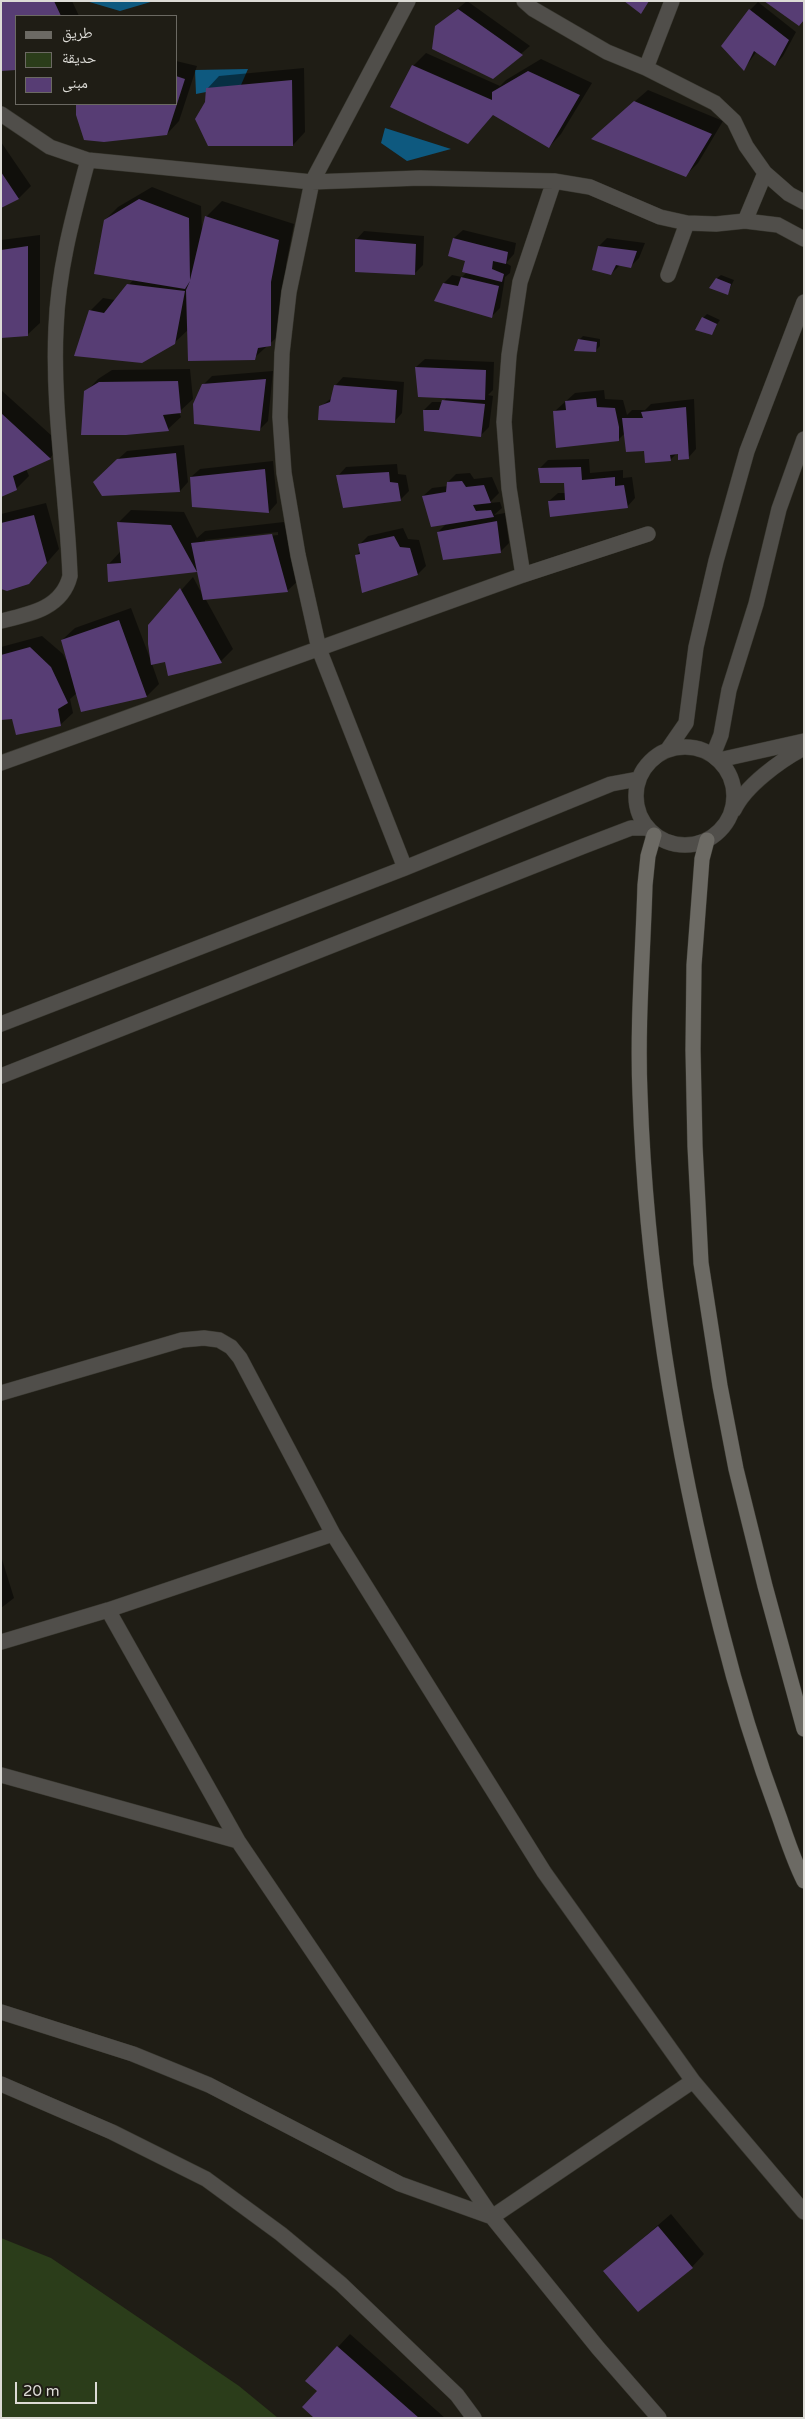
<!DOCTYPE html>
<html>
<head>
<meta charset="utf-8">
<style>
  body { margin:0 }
  #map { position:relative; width:805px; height:2419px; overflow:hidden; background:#1f1d15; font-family:"Varela Round","Noto Naskh Arabic",sans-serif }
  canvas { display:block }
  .frame { position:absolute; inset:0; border:2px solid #dcdbd6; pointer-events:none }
  .legend { position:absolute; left:15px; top:15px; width:162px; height:90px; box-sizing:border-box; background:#1f1d15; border:1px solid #6b6962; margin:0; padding:6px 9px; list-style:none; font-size:15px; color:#dcdbd6 }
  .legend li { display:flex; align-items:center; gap:10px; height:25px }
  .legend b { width:25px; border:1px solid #6b6962 }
  .scale { position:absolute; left:15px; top:2382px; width:82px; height:22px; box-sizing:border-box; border:2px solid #dcdbd6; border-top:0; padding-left:6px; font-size:15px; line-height:18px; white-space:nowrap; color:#dcdbd6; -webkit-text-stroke:4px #1f1d15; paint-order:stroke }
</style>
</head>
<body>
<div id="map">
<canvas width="805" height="2419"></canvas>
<div class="frame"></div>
<ul class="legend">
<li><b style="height:6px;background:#6c6a64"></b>طريق</li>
<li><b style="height:14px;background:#2b3d1a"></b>حديقة</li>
<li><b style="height:14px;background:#573d74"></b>مبنى</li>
</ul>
<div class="scale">20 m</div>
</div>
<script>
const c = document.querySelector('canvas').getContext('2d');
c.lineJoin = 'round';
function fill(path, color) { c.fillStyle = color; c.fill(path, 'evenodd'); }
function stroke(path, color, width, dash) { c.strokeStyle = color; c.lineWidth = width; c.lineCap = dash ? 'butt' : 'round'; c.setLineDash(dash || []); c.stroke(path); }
fill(new Path2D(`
  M 1,2238 L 51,2258 L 239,2386 L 278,2418 L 1,2418 Z`), '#2b3d1a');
fill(new Path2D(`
  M 86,1 L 154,1 L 120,11 Z
  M 248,69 L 241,85 L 196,94 L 195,70 Z
  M 385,128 L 451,149 L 407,161 L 381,143 Z`), '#0e597f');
fill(new Path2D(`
  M 1,1 L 72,1 L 79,16 L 16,16 L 16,68 L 1,69 Z
  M 467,1 L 530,46 L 493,78 L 437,26 Z
  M 758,2 L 796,32 L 783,56 L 775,65 L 757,51 L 744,69 L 750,10 Z
  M 426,53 L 500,86 L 506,80 L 541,59 L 592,83 L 561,134 L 549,147 L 494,114 L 468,143 L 413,66 Z
  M 176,61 L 197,66 L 179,121 L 167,134 L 77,115 L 77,104 L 176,104 Z
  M 304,68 L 305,132 L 293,145 L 207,89 L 219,76 Z
  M 648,90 L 723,121 L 698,163 L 685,176 L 605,127 Z
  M 1,142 L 31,186 L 19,198 L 1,207 Z
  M 152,187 L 201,206 L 202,232 L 206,217 L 222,201 L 294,224 L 286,265 L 286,329 L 254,358 L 189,329 L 174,343 L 90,311 L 103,298 L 115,300 L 134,279 L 105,220 L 118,207 Z
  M 463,230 L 516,243 L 514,254 L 506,263 L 511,266 L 510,273 L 505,277 L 500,308 L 491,317 L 444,283 L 452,275 L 462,277 L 467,272 L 467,260 L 450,255 L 454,238 Z
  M 364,231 L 424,236 L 423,265 L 414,274 L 356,240 Z
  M 40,235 L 40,323 L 27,335 L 1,336 L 1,240 Z
  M 607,238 L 645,243 L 639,258 L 630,267 L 620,265 L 611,274 L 599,246 Z
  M 721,275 L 734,280 L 727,294 L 716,279 Z
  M 707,314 L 720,320 L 711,333 L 703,318 Z
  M 583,336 L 600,339 L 600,346 L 596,350 L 579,340 Z
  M 425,359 L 494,362 L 493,390 L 488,395 L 493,396 L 489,427 L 480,436 L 424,410 L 432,402 L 443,402 L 447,397 L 419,396 L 416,367 Z
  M 190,369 L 193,399 L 179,412 L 181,417 L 168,429 L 86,392 L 98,379 L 112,370 Z
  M 273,371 L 268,421 L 259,430 L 203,385 L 212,376 Z
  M 343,377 L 404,382 L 402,413 L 394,422 L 320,407 L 333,397 L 335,386 Z
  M 1,390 L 62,445 L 50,458 L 26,469 L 29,476 L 16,489 L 1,496 Z
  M 604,390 L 605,399 L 623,400 L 627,415 L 632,410 L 645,410 L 651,404 L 694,399 L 696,449 L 688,458 L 677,453 L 670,460 L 645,449 L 625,433 L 618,440 L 555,411 L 575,393 Z
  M 184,445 L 188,482 L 180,491 L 103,473 L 127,451 Z
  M 589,459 L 590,473 L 623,470 L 623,478 L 632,477 L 635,498 L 627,507 L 549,501 L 558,493 L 566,493 L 565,481 L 540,468 L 548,460 Z
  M 273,461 L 277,503 L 269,512 L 193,506 L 191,477 L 200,469 Z
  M 397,464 L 398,474 L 406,475 L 409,491 L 400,500 L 338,476 L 346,467 Z
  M 470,473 L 474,479 L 492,477 L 499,493 L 489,503 L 500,502 L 502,508 L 494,515 L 505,513 L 509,543 L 500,552 L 438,532 L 447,523 L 423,496 L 432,488 L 448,486 L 448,482 L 456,474 Z
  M 46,503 L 59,549 L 29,583 L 1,588 L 1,514 Z
  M 131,510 L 184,512 L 197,538 L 205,531 L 284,522 L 300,579 L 287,591 L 205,598 L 233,649 L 221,661 L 166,661 L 152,664 L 159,684 L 147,696 L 82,710 L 77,693 L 70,699 L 73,713 L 60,725 L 13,718 L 1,719 L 1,647 L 42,636 L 63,654 L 67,662 L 62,640 L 75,628 L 131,608 L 151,661 L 150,625 L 193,577 L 202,594 L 198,571 L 110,580 L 108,565 L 120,552 L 118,523 ZM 278,532 L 278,535 L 205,542 L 205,540 Z
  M 403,528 L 408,539 L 419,540 L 426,566 L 418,574 L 356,556 L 360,551 L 359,545 L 368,536 Z
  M 1,1556 L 14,1598 L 1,1608 Z
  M 671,2214 L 704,2254 L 692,2267 L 605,2271 Z
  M 350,2334 L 445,2418 L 316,2418 L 318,2391 L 338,2347 Z`), '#0007');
fill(new Path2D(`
  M 1,1 L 54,1 L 61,16 L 16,16 L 16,70 L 1,71 Z
  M 624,1 L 649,1 L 641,14 Z
  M 764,1 L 804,1 L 804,20 L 799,26 Z
  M 458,9 L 523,55 L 493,79 L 432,49 L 435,26 Z
  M 749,9 L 789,40 L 775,66 L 754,51 L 744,71 L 721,46 Z
  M 412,65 L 492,100 L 492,92 L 528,71 L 580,95 L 549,148 L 493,115 L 468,144 L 390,107 Z
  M 176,76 L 185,79 L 167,135 L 104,142 L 84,140 L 76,115 L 76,104 L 176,104 Z
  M 292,80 L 293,146 L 208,146 L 195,119 L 205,102 L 206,88 Z
  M 634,101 L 712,134 L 686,177 L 591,139 Z
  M 1,172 L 19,199 L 1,208 Z
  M 139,199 L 189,218 L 190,280 L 205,216 L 279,240 L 271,282 L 271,346 L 258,348 L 255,360 L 188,361 L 186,290 L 190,281 L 185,289 L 94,274 L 104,220 Z
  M 453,238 L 508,252 L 506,264 L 493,261 L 492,269 L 504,274 L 502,282 L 462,272 L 465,261 L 448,256 Z
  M 355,239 L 416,244 L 415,275 L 355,272 Z
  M 28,246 L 28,336 L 1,338 L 1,250 Z
  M 598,246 L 637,251 L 631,268 L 616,265 L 611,275 L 592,270 Z
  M 461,277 L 499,286 L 492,318 L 434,301 L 443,283 L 458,286 Z
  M 716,278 L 731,284 L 728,295 L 709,288 Z
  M 127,284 L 185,291 L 175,344 L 142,363 L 74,356 L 89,310 L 104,313 Z
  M 702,317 L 717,324 L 712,335 L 695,330 Z
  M 578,339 L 597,342 L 596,352 L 574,351 Z
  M 415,367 L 486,370 L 485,400 L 418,397 Z
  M 266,379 L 260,431 L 194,424 L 193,404 L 202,384 Z
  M 178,381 L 181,413 L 163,415 L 169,431 L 126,435 L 81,435 L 84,391 L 99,382 Z
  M 334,385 L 397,390 L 395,423 L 318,420 L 319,406 L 330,402 Z
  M 596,398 L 597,407 L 615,408 L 619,427 L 619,441 L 556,448 L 553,411 L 566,410 L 565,401 Z
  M 442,400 L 485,404 L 481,437 L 424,431 L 423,410 L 439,410 Z
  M 686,407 L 689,459 L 678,460 L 678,454 L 670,455 L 671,461 L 645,463 L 644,451 L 626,452 L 622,418 L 643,418 L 641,412 Z
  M 1,413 L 51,459 L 13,476 L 17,490 L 1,497 Z
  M 176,453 L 180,492 L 102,496 L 93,482 L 117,459 Z
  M 581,467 L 582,480 L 615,477 L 615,486 L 624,485 L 628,508 L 550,517 L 548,501 L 565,500 L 564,483 L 540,483 L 538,468 Z
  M 265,469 L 269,513 L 192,507 L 190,477 Z
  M 389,472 L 390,482 L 398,483 L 401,501 L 343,508 L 336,475 Z
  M 462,481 L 466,487 L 484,485 L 491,503 L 473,505 L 476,511 L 491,510 L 494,517 L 431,527 L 422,496 L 446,492 L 447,482 Z
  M 34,515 L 47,563 L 29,584 L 7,591 L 1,589 L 1,523 Z
  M 497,521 L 501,553 L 443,560 L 437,532 Z
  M 117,522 L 171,525 L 197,572 L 108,582 L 107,564 L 121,563 Z
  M 272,534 L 288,592 L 203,600 L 191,543 Z
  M 394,536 L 400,547 L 410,548 L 418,575 L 362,593 L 355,555 L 360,554 L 358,544 Z
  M 180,588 L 222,663 L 168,676 L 165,662 L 151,665 L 148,644 L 148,625 Z
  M 119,620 L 147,697 L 81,712 L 61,640 Z
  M 30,647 L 51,667 L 68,703 L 58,709 L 61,726 L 16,735 L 12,719 L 1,720 L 1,655 Z
  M 658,2226 L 693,2268 L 638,2312 L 603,2271 Z
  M 337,2346 L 419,2418 L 314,2418 L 302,2407 L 317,2391 L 305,2381 Z`), '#573d74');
const street = new Path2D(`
  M 524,1 L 533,9 L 607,52 L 646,68 L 715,103 L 734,121 L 746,146 L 765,173 L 789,194 L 804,202
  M 646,68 L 672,1
  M 1,114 L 50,147 L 88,160 L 312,182 L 420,178 L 554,181 L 590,187 L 660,217 L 687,223 L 716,224 L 745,221 L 778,225 L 804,239
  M 745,221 L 765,173
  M 668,275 L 687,223
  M 523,575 L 509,488 L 504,422 L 509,355 L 520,282 L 554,181
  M 1,621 C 31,614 62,608 70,576 C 67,493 52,411 56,328 C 58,270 73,216 88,160
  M636 796a49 49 0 1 1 98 0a49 49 0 1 1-98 0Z
  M 668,749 L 686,723 L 696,647 L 716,561 L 747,451 L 804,302
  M 713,755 L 721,735 L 729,690 L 756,604 L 779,509 L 804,439
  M 719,760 L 804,741
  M 1,763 L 523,575 L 648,534
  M 734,810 C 745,786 781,760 804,748
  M 405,868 L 319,649 L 298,555 L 284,473 L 280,417 L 282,353 L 289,292 L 312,182 L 408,1
  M 1,1024 L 405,868 L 611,784 L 638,779
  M 1,1076 L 584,846 L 631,828 L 647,828
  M 1,1393 L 182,1340 L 204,1338 L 219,1340 L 231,1347 L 240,1358 L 333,1534 L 544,1872 L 693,2081 L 804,2212
  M 108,1610 L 238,1841 L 492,2217 L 598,2348 L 659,2418
  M 1,1642 L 108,1610 L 333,1534
  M 1,1775 L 238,1841
  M 1,2012 L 133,2054 L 209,2085 L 400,2184 L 492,2217 L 693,2081
  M 1,2084 L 112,2132 L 206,2179 L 281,2234 L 341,2284 L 457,2395 L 474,2418`);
const secondary = new Path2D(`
  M 654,835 L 648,856 L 645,885 C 643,954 637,1025 640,1094 C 646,1275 676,1454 721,1629 C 737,1693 757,1757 780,1819 C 787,1840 794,1861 804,1881
  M 707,840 L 702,859 L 694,965 L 693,1050 L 695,1146 L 701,1263 L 720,1386 L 736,1469 L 765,1586 L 804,1729`);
stroke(street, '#393830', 16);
stroke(secondary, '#393830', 16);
stroke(street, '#504e4a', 15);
stroke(secondary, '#6c6a64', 15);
</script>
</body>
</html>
